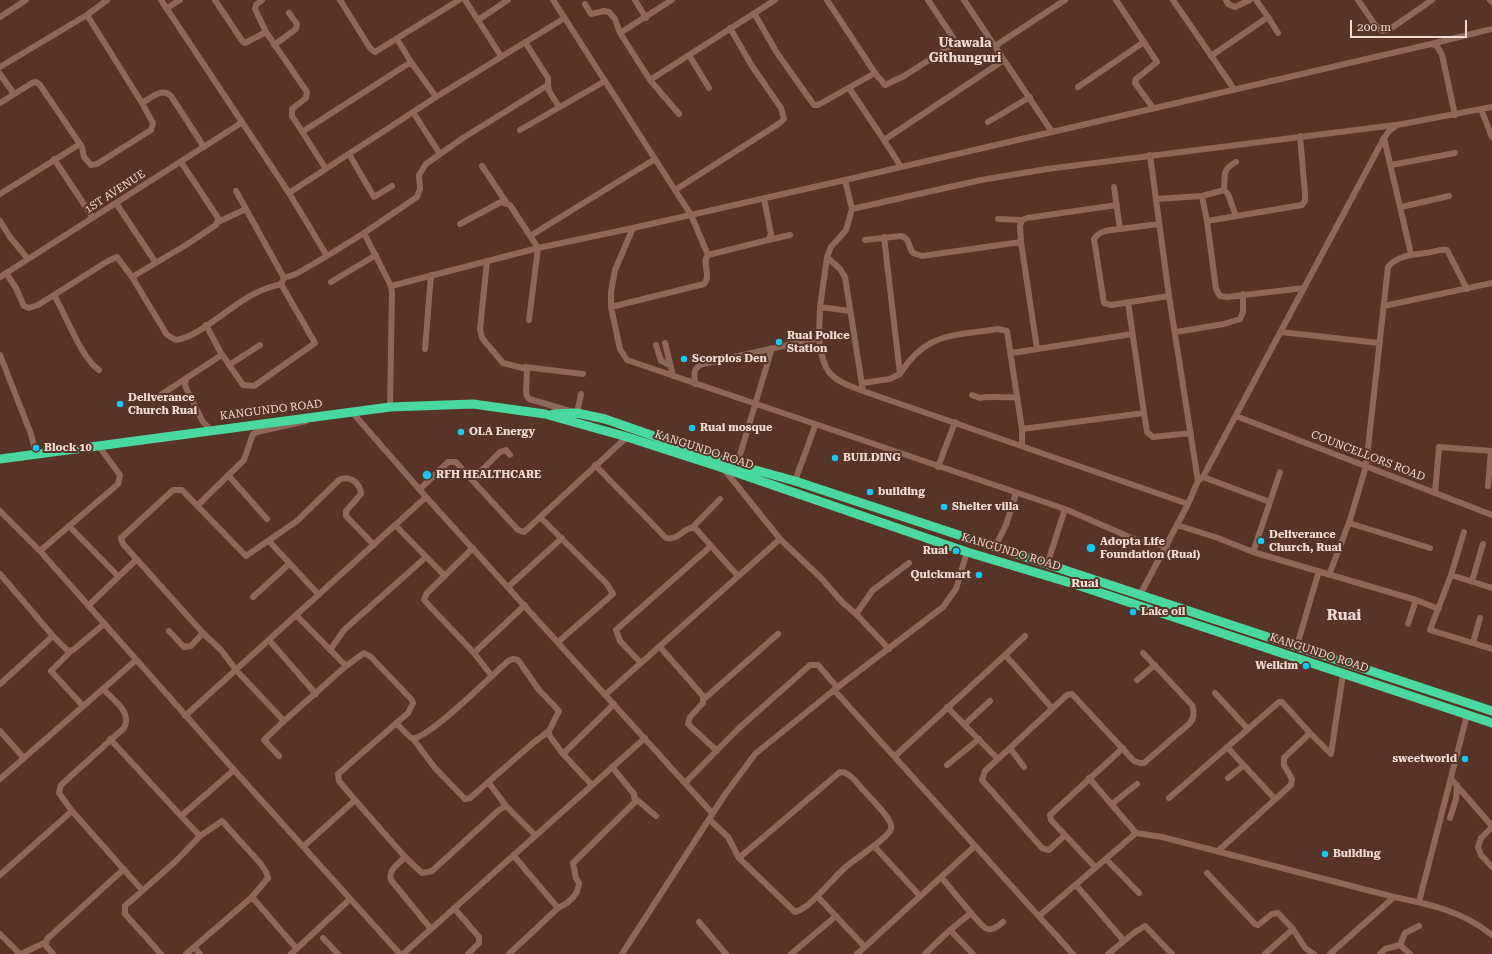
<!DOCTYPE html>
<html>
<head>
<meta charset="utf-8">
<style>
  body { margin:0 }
  #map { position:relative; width:1492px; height:954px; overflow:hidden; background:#573425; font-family:"Roboto Serif",serif }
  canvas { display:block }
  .scale { position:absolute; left:1350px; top:20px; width:117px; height:18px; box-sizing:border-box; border:2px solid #f0d9d0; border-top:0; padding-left:5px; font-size:12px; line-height:14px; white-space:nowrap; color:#f0d9d0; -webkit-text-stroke:3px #573425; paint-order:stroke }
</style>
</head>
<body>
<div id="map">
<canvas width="1492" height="954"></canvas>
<div class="scale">200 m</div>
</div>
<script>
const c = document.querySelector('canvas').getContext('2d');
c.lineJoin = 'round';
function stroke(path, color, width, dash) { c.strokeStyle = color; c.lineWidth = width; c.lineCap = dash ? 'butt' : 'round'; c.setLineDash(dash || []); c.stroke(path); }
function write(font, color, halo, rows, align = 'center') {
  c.font = font + ' "Roboto Serif",serif'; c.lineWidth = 4; c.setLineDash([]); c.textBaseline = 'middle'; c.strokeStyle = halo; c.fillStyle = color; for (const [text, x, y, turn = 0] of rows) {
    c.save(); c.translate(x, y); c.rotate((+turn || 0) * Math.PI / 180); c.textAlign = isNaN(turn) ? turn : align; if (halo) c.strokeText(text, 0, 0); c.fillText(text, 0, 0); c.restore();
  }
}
stroke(new Path2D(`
  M 161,0 L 289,193 L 327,256 L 364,233 L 391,286 L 392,293 L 390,407
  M 215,0 L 243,42 L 245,43 L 266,32 L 307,92 L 306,98 L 292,109 L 292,116 L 326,169
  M 262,0 L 256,5 L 255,9 L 266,32
  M 340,0 L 370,48 L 375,52 L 459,0
  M 465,0 L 501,56
  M 553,0 L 691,215 L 708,255
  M 635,0 L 646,18
  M 672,0 L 620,33 L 650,80 L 679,114
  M 827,0 L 875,73 L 885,85 L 904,76 L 954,44 L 954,39 L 928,0
  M 964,0 L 1052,132
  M 1116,0 L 1157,62 L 1136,79 L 1135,83 L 1153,108
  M 1173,0 L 1234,89
  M 1226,0 L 1228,4 L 1235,7 L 1250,0
  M 1358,0 L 1375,25 L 1382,31 L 1390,29 L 1432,0
  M 1490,0 L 1492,2
  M 585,4 L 591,14 L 604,11 L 609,12 L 615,19 L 620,33
  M 167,8 L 180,0
  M 754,13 L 777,53 L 814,105 L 818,105 L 875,73
  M 87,15 L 142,103
  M 0,17 L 26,0
  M 1268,17 L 1278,33
  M 478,20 L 508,0
  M 397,39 L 411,62
  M 1431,44 L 1492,29
  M 274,45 L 296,29 L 297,24 L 289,13
  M 995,46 L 1065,0
  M 689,55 L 709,88
  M 1211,56 L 1268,17 L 1256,0
  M 0,67 L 87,15 L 107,0
  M 0,74 L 14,94
  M 650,80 L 775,0
  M 548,85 L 549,91 L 559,107
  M 1078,87 L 1144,42
  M 849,88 L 884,140
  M 0,103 L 32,83 L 36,82 L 40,85 L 80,144
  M 1481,109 L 1492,137
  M 413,112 L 440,154
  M 988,122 L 1030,97
  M 520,130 L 605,81
  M 302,132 L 411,62 L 436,97
  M 1384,138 L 1411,254
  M 349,154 L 374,197 L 392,186
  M 1150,155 L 1169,296 L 1198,481
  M 54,159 L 93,218
  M 1391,165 L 1455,153
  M 482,166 L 506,202
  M 901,167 L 884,140 L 1004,60
  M 845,180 L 852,209 L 981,180 L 1047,169 L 1395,125
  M 1114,187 L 1120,229 L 1159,224
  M 675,190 L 780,123 L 784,119 L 781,108 L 752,66 L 730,28
  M 1224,190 C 1225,174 1222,170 1236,162
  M 236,191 L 284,278
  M 289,193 L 436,97 L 563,19
  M 0,194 L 80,144 L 82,147 L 84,157 L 91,165 L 97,164 L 151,130 L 153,123 L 142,103 C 151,98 162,87 171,96 L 204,147
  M 1202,196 L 1224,190 L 1228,194 L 1236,216
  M 1156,199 L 1202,196 L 1207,221 L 1302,205 L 1305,201 L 1305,194 L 1300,136
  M 116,203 L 156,263
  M 1401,207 L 1449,196
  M 852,209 L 846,230 L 831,247 L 827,257 L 840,269 L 845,277 L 863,391 L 1188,504
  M 998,219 L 1022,220
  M 0,221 L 10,237 L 28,259
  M 1207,221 L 1216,289 L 1220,296 L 1227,297 L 1304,288
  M 218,222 L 246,209
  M 460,224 L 501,202 L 510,205 L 538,248 L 529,320
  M 633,228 L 615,270 L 611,292 L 611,307 L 620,349 L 627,360 L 1065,509 L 1141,542 L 1167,546
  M 1120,229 C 1110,230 1100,230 1094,239 L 1104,303 L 1111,305 L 1169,296
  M 364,233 L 417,197 L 420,189 L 419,175 L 426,164 L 463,138 L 548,85 L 548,78 L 525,42
  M 530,236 L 655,159
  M 768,240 L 790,235
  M 865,240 L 901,236 C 910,238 908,247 913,253 L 922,256 L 1021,242
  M 487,261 L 480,329 L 482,338 L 503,363 L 527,369 L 526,394 L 529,399 L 577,413 L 581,394
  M 6,273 L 16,288 L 24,306 L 29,308 L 38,305 L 108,261 L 117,257 L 132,277 L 167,335 L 176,340 C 200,337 234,302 258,292 C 265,288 274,286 281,284 L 284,278 L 296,274 L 327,256
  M 0,277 L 241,123
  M 132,277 L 186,245 L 216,225 L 218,218 L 181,162
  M 331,282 L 376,255
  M 391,286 L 538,248 L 633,228 L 845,180 L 1431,44 L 1437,46 L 1442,55 L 1455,115
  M 54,295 C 66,315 81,358 99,370
  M 1384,306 L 1492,283
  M 611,307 L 704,284 C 712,275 701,263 708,255 L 768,240 L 771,234 L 764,198
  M 820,307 L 850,311
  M 206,325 L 221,353 L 243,385 L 254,386 L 315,343 L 281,284
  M 1176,332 L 1224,324 L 1240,319 L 1243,312 L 1243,294
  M 1281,332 L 1379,343
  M 819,338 C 823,375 831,379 863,391
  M 665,343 L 673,376
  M 656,345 L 661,361 L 670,365
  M 425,349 L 431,275
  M 1037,349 L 1021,242 L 1020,226 L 1022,220 L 1027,218 L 1117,205
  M 1012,353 L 1132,334
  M 0,355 L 31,434 L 36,454
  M 229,365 L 260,345
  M 525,367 L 583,374
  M 900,374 C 926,332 953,336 998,329 L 1007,331 L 1022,429 L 1022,446
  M 186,379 L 185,385 L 187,390 L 203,422 L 211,430
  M 862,383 L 890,379 L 900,374 L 884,237
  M 695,384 C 694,373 693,368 703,364 L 819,338 L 820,307 L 827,257
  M 972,395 L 980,398 C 986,396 1009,398 1017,397
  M 153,400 L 220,356 L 221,353
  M 352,412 L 426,497 L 712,813
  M 1144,413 L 1147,432 L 1153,437 L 1191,433
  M 1236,416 L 1492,515
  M 1022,429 L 1144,413 L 1128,302
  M 510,455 L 506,450 L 500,452 L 472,480 L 518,530 L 524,532 L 627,437
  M 595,465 L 666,538 C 679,541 684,526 695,528 L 738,576
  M 737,465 L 772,348
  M 938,467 L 955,422
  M 723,468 L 780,539 L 822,579 L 842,602 L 856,614 L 873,590 L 909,563
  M 228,475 L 267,519
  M 1203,477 L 1270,502 L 1253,552 L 1416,600 L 1439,609
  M 795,481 L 815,426
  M 1488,486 L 1491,451
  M 420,489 L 448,462 L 456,462 L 472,480
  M 1435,493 L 1439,447 L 1492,451
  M 1270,502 L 1280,472
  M 198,505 L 244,460 L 253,434 L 257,432 L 306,421
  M 0,511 L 40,551 L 234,770 L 400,954
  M 540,517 L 607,584 L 613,594 L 558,642
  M 1349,523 L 1430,548
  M 395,525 L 445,576
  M 1177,525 L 1218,538 L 1253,552
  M 69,526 L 118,576
  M 692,528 L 720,499
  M 269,541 L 319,595
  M 995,547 L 1006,525 L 1016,493
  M 473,548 L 427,593 L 424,600 L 474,653
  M 40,551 L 118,484 L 120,475 L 98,445
  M 1047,565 L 1065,509
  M 0,574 L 53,636 L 68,651 L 73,650 L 104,624
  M 1329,575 L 1350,520 L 1366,466 L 1388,267 C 1398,255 1412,255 1426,253 C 1434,252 1439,249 1447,250 L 1467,289
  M 1451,575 L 1464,532
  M 1472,581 L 1483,544
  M 508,587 L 562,538
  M 1492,588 L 1451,575 L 1430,630 L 1492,649
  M 1140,595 L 1188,504 L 1198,481 L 1203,477 L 1384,138 L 1390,130 L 1397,125 L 1492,107
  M 253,597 L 289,564
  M 88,606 L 137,559
  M 856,614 L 889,649
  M 296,615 L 346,666
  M 1408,624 L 1416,600
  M 169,631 L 184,647 L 191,646 L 203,633 L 123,544 L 121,538 L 173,490 L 182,490 L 246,556 L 297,521 L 339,480 C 349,475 360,482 361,494 L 346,511 L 346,516 L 374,545
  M 203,633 L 221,650 L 236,670 L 284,721 L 346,666 L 364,653 L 371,657 L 411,699 L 413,703 L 408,713 L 338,774 L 339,781 L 355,800
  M 269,640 L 316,694
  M 1298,642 L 1319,571
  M 1473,643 L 1480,618
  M 660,647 L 703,696 L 703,703 L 690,717 L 688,724 L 717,751
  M 330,650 L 344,630 L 426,557
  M 71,651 L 51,671 L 83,706
  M 1004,656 L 1025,636
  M 641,663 L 620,641 L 616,630 L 711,546
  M 491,675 L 474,653 L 525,605
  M 1137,680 L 1155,665
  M 0,684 L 53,636
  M 103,689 C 112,699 133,712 124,728 L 61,785 L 59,793 L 72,811 L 142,890
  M 834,690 L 1073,954
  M 1215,693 L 1247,728
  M 605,695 L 780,539
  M 704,699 L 778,634
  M 947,707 L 998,759 L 1067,695 L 1072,694 L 1134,761 L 1140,763 L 1144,763 L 1190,723 C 1195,717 1194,711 1192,705 L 1143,653
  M 185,716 L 426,497
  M 396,723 L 411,738 C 425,743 494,673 508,661 L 513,659 L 518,660 L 539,690 L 559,711 L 549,731 L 549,735 L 563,754 L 614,704
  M 965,724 L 990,701
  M 0,731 L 24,758
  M 110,739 L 181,816
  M 414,740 L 435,768 L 465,799 L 470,798 L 533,743 L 549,731
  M 1227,747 L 1275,799
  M 1010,748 L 1024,767
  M 563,754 L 591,784
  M 279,756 L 264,740 L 284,721
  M 895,756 L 1004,656 L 1007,657 L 1052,708
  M 998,759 L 985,771 L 982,780 L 1042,848 L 1049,850 L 1065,835
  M 947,765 L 979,739
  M 1089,778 L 1136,833
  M 1228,778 L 1243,766
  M 0,779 L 136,660
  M 1451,779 L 1492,826
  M 489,783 L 506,806
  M 685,783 L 737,730 L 810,665 L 818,665 L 837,687
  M 1169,798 L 1279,702 L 1282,702 L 1310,733 L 1331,754 L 1343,674
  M 636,799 L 656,816
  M 1112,804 L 1137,784
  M 1450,818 L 1456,799 L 1457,785
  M 709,819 L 728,837 L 739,858 L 795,912 C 810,909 834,876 847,866 C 856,858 888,838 891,829 C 894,820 871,799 865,792 C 859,786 850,771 840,772 L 739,858
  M 1492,827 L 1481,838 L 1478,847 L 1481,855 L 1492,867
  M 200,836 L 181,816 L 234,770
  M 304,846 L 355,800 L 405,857 L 422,873 L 432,871 L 499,810 L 506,806 L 535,835
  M 874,846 L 920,896
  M 1218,851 L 1291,785 L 1292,779 L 1284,765 L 1284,758 L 1310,733
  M 513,855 L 558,908
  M 405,857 C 398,864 388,870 391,880 L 431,929
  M 1106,859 L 1139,893
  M 1095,867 L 1051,820 L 1050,815 L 1123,748
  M 1207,873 L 1255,924 L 1258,925 L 1272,914 L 1278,913 L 1293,929 L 1305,948 L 1314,954
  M 0,875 L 72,811
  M 941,877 L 971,913 L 950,930
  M 1076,885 L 1124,941
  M 817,896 L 865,947
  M 252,897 L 297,949
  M 1419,902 L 1467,715
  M 454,908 L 479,937 L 479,943 L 468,954
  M 971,913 C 983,926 987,937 1003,922
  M 1039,916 L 1136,833 L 1162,837 L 1394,897 C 1430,904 1464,912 1492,935
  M 699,922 L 726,954
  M 0,934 L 20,954
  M 323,938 L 338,954
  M 1400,945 L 1410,954
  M 194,947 L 200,954
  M 21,954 L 46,942
  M 53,954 L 46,946 L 47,939 L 124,869
  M 161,954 L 125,914 L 125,906 L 176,861 L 200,836 L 222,821 L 261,864 L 266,872 L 268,878 L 252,897 L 186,954
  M 291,954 L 350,899
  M 403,954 L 645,738
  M 509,954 L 558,908 C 569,903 578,896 579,883 L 576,878 L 573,863 L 635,802 L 634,794 L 612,767
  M 622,954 L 724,796 L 755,754 L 834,690 L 943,607 L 956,589 L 967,552
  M 791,954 L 836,916
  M 857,954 L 975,846
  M 925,954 L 950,930 L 973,954
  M 1108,954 L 1135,932 L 1145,926 L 1172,954
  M 1265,954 L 1293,929
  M 1330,954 L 1394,897
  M 1380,954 L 1385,949 L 1400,945 L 1405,933 L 1419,926`), '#8e6757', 6);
stroke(new Path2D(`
  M 553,414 L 577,413 L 605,419 L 737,465 L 795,481 L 1492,711
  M 0,459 L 390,407 L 473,404 L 545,414 L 627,437 L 723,468 L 967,552 L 1074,584 L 1492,723`), '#48d8a0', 9);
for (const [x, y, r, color] of [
  [779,342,4,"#0ecafa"],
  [684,359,4,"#0ecafa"],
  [120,404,4,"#0ecafa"],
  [692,428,4,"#0ecafa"],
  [461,432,4,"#0ecafa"],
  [36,448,4,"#0ecafa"],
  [835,458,4,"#0ecafa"],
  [427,475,5,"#0ecafa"],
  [870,492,4,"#0ecafa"],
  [944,507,4,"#0ecafa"],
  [1261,541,4,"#0ecafa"],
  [1091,548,5,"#0ecafa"],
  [956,551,4,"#0ecafa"],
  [979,575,4,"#0ecafa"],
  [1133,612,4,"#0ecafa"],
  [1306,666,4,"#0ecafa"],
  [1465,759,4,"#0ecafa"],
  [1325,854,4,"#0ecafa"]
]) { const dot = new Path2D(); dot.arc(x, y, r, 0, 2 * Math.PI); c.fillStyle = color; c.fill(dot); stroke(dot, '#573425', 1.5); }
write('11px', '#f0d9d0', '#573425', [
  ["1ST AVENUE",115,192,-33],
  ["KANGUNDO ROAD",271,410,-7],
  ["KANGUNDO ROAD",704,450,18],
  ["COUNCELLORS ROAD",1368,456,21],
  ["KANGUNDO ROAD",1011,552,17],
  ["KANGUNDO ROAD",1319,653,18]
]);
write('bold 11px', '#f0d9d0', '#573425', [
  ["Ruai Police",787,336],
  ["Station",787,349],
  ["Scorpios Den",692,359],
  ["Deliverance",128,398],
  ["Church Ruai",128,411],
  ["Ruai mosque",700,428],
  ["OLA Energy",469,432],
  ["Block 10",44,448],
  ["BUILDING",843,458],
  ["RFH HEALTHCARE",436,475],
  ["building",878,492],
  ["Shelter villa",952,507],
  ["Deliverance",1269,535],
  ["Church, Ruai",1269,548],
  ["Adopta Life",1100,542],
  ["Foundation (Ruai)",1100,555],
  ["Ruai",948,551,"right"],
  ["Quickmart",971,575,"right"],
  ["Lake oil",1141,612],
  ["Welkim",1298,666,"right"],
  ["sweetworld",1457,759,"right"],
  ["Building",1333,854]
], 'left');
write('bold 12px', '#f0d9d0', '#573425', [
  ["Ruai",1085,583]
]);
write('bold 13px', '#f0d9d0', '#573425', [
  ["Utawala",965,43],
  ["Githunguri",965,58]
]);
write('bold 15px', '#f0d9d0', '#573425', [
  ["Ruai",1344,616]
]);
</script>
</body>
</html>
